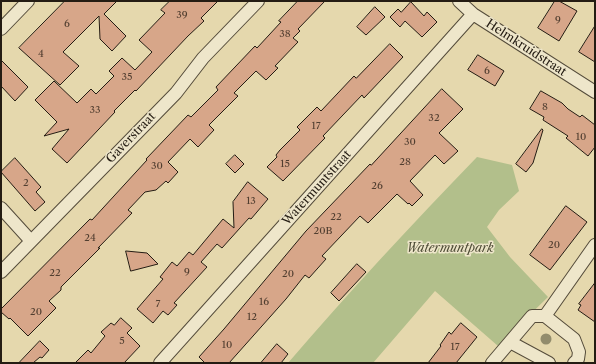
<!DOCTYPE html>
<html>
<head>
<meta charset="utf-8">
<style>
  body { margin:0 }
  #map { position:relative; width:596px; height:364px; overflow:hidden; background:#e5d8ad; font-family:"Libre Caslon Text",serif }
  canvas { display:block }
  .frame { position:absolute; inset:0; border:2px solid #241c13; pointer-events:none }
</style>
</head>
<body>
<div id="map">
<canvas width="596" height="364"></canvas>
<div class="frame"></div>
</div>
<script>
const c = document.querySelector('canvas').getContext('2d');
c.lineJoin = 'round';
function fill(path, color) { c.fillStyle = color; c.fill(path, 'evenodd'); }
function stroke(path, color, width, dash) { c.strokeStyle = color; c.lineWidth = width; c.lineCap = dash ? 'butt' : 'round'; c.setLineDash(dash || []); c.stroke(path); }
function write(font, color, halo, rows, align = 'center') {
  c.font = font + ' "Libre Caslon Text",serif'; c.lineWidth = 3; c.setLineDash([]); c.textBaseline = 'middle'; c.strokeStyle = halo; c.fillStyle = color; for (const [text, x, y, turn = 0] of rows) {
    c.save(); c.translate(x, y); c.rotate((+turn || 0) * Math.PI / 180); c.textAlign = isNaN(turn) ? turn : align; if (halo) c.strokeText(text, 0, 0); c.fillText(text, 0, 0); c.restore();
  }
}
fill(new Path2D(`
  M 477,157 L 512,165 L 519,191 L 499,210 L 487,227 L 510,257 L 548,297 L 498,346 L 435,291 L 373,363 L 288,363 C 349,292 412,224 477,157 Z`), '#b2bf8b');
const building = new Path2D(`
  M 65,1 L 117,1 L 104,14 L 126,36 L 112,51 L 100,39 L 99,16 L 63,52 L 79,66 L 60,85 L 19,48 Z
  M 170,1 L 218,1 L 201,18 L 204,21 L 188,36 L 136,91 L 135,90 L 114,111 L 115,112 L 67,163 L 52,149 L 69,129 L 44,136 L 57,122 L 35,100 L 54,81 L 77,103 L 91,89 L 96,94 L 114,76 L 109,71 L 122,58 L 135,70 L 152,52 L 139,40 L 165,13 L 161,10 Z
  M 298,1 L 325,1 L 298,29 L 300,31 L 293,38 L 298,42 L 275,66 L 278,68 L 266,80 L 256,71 L 234,93 L 238,96 L 209,125 L 214,130 L 198,147 L 190,139 L 168,162 L 178,172 L 168,183 L 166,181 L 156,190 L 145,192 L 128,210 L 132,213 L 98,248 L 100,248 L 61,287 L 61,290 L 49,301 L 56,308 L 28,336 L 10,318 L 9,319 L 1,312 L 1,309 L 90,219 L 92,220 L 147,160 L 146,159 L 188,115 L 191,117 L 218,90 L 216,87 L 255,46 L 257,48 L 281,22 L 279,21 Z
  M 555,1 L 559,1 L 577,11 L 559,41 L 538,28 Z
  M 411,2 L 424,16 L 427,12 L 437,22 L 422,37 L 405,21 L 400,27 L 390,17 L 398,9 L 401,12 Z
  M 375,7 L 385,17 L 366,35 L 357,27 Z
  M 595,26 L 595,62 L 579,52 Z
  M 390,44 L 403,57 L 364,98 L 362,95 L 323,136 L 325,138 L 283,181 L 267,167 L 277,157 L 276,155 L 280,150 L 300,130 L 297,127 L 317,107 L 321,111 L 354,76 L 356,78 Z
  M 478,55 L 504,71 L 495,86 L 468,70 Z
  M 1,60 L 28,87 L 15,101 L 1,86 Z
  M 442,89 L 463,109 L 439,133 L 458,151 L 444,164 L 435,155 L 410,181 L 423,195 L 412,206 L 409,203 L 408,204 L 397,194 L 368,223 L 360,216 L 322,256 L 326,259 L 309,278 L 305,275 L 286,299 L 229,363 L 205,363 L 199,357 L 224,329 L 306,231 L 370,164 L 371,165 Z
  M 541,91 L 562,103 L 568,109 L 580,117 L 582,115 L 595,125 L 595,147 L 588,156 L 566,138 L 568,136 L 543,120 L 544,117 L 530,109 Z
  M 542,129 L 543,130 L 533,163 L 526,172 L 516,164 Z
  M 235,155 L 244,164 L 235,173 L 226,164 Z
  M 15,158 L 41,187 L 36,192 L 45,202 L 35,211 L 1,172 Z
  M 248,182 L 268,199 L 251,219 L 249,218 L 222,248 L 217,244 L 201,262 L 207,267 L 174,303 L 177,305 L 168,315 L 163,311 L 153,323 L 137,309 L 163,279 L 160,277 L 172,262 L 177,266 L 189,252 L 193,255 L 223,219 L 234,228 L 233,202 Z
  M 566,206 L 587,222 L 550,270 L 530,255 Z
  M 126,251 L 147,253 L 158,264 L 131,271 Z
  M 357,264 L 366,272 L 339,301 L 331,293 Z
  M 595,283 L 595,322 L 578,310 L 581,305 L 579,304 Z
  M 121,318 L 132,328 L 127,333 L 140,346 L 124,363 L 75,363 L 88,350 L 91,353 L 105,336 L 101,332 L 111,323 L 114,325 Z
  M 461,323 L 477,337 L 456,363 L 428,363 L 441,346 L 440,345 L 449,332 L 451,334 Z
  M 40,341 L 49,350 L 42,358 L 40,357 L 33,363 L 19,363 Z
  M 277,344 L 288,354 L 281,363 L 261,363 Z`);
fill(building, '#d7a689');
stroke(building, '#241c13', 1);
const street = new Path2D(`
  M 459,1 L 473,14 L 595,92
  M 1,29 L 28,1
  M 1,208 L 31,241
  M 1,272 L 176,93 L 203,58 L 258,1
  M 545,316 L 595,245
  M 510,342 L 549,363
  M 160,363 L 473,14
  M 492,363 L 532,316 L 545,316 L 574,339 L 579,352 L 578,359 L 574,363`);
stroke(street, '#544b3a', 14);
stroke(street, '#eee6ca', 12);
c.fillStyle = '#928c6c';
for (const [x, y] of [
  [546,339]
]) { c.beginPath(); c.arc(x, y, 5.5, 0, 2 * Math.PI); c.fill(); }
write('10px', '#513e30', null, [
  ["39",182,15],
  ["9",558,20],
  ["6",67,24],
  ["38",285,34],
  ["4",41,54],
  ["6",487,71],
  ["35",127,77],
  ["8",545,107],
  ["33",95,110],
  ["32",434,118],
  ["17",316,126],
  ["10",581,137],
  ["30",410,142],
  ["28",405,162],
  ["15",285,164],
  ["30",157,166],
  ["2",26,183],
  ["26",377,186],
  ["13",251,201],
  ["22",336,217],
  ["20B",323,231],
  ["24",90,238],
  ["20",554,245],
  ["9",187,272],
  ["22",55,273],
  ["20",288,274],
  ["16",264,302],
  ["7",158,304],
  ["20",36,312],
  ["12",252,317],
  ["5",122,341],
  ["10",227,345],
  ["17",455,347]
]);
write('12px', '#241c13', '#eee6ca', [
  ["Helmkruidstraat",526,48,33],
  ["Gaverstraat",131,138,-46],
  ["Watermuntstraat",317,188,-48]
]);
write('italic 12px', '#4f4d37', '#eee6ca', [
  ["Watermuntpark",450,249]
]);
</script>
</body>
</html>
